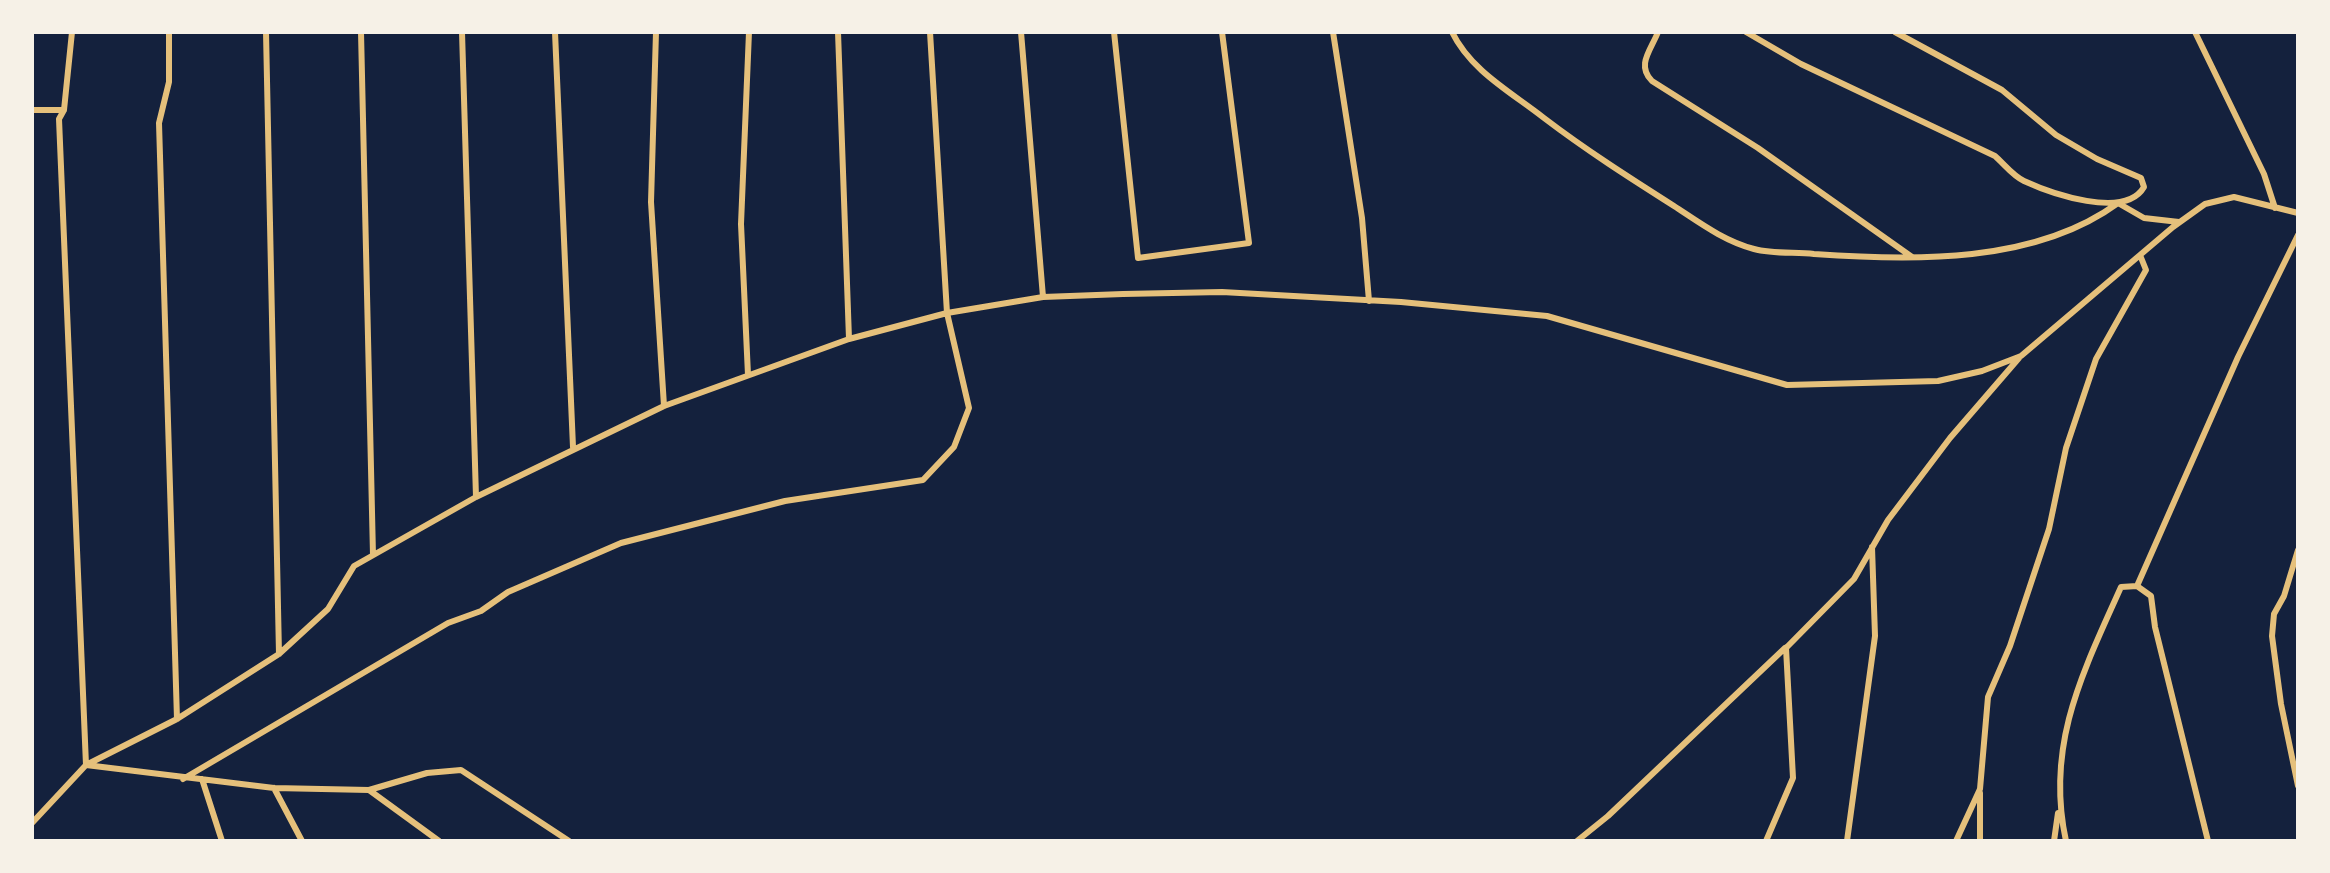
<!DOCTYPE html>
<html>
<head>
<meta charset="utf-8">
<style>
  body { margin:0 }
  #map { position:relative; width:2330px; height:873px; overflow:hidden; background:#14213d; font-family:Montserrat,sans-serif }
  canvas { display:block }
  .frame { position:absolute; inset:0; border:34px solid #f6f1e7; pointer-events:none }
</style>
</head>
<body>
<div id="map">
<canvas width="2330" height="873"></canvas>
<div class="frame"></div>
</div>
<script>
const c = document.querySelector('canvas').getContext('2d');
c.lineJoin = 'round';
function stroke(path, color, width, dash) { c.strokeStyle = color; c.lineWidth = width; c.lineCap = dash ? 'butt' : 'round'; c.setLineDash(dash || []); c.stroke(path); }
stroke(new Path2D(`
  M 72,32 L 64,110 L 59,119 L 86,765 L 177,719 L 279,654 L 328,609 L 354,566 L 476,497 L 664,406 L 849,339 L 947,313 L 1043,297 L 1123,294 L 1222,292 L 1401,302 L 1547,316 L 1787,385 L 1938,381 L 1982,371 L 2021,356 L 2173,227 L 2205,204 L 2234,197 L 2298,213
  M 169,32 L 169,82 L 159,123 L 177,719
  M 266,32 L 279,654
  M 361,32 L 373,555
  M 462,32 L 476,497
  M 555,32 L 573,447
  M 656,32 L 651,202 L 664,406
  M 838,32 L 849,339
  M 1021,32 L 1043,297
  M 1114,32 L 1138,258 L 1249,243 L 1222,32
  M 1333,32 L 1362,218 L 1369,301
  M 1452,32 C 1471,71 1511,92 1544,118 C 1586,150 1630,178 1674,206 C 1700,223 1724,241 1754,249 C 1772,254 1795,252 1814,254 C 1913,261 2035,264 2118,203 L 2144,218 L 2179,222
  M 1658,32 C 1651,50 1636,65 1652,81 L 1758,148 L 1912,257
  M 1746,32 L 1801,64 L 1995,156 C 2004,164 2013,176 2024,181 C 2050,193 2125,220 2144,187 L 2141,178 L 2097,159 L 2056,135 L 2002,90 L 1895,32
  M 2195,32 L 2264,174 L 2275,208
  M 32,110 L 64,110
  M 748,375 L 741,224 L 749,32
  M 2298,550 L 2284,596 L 2274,614 L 2272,636 L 2281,704 L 2298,786
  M 2137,586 L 2151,596 L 2155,627 L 2208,841
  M 183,779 L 448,623 L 481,611 L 508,592 L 621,543 L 785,501 L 923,480 L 954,447 L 969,408 L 947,313 L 930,32
  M 202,779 L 222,841
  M 274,788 L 302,841
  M 369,790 L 427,773 L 461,770 L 569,841
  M 32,823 L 86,765 L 274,788 L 369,790 L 439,841
  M 1577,841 L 1608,816 L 1785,648
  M 1766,841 L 1793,778 L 1786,648 L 1854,579 L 1888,520 L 1950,438 L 2019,358
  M 1847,841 L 1875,636 L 1872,547
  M 1956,841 L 1980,789 L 1988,697 L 2010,646 L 2049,529 L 2066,448 L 2096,359 L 2146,270 L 2140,255
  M 1980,841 L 1980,793
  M 2054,841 L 2058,813
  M 2066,841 C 2045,745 2083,672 2121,587 L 2137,586 L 2238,357 L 2298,235`), '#e5c07b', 6);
</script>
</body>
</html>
